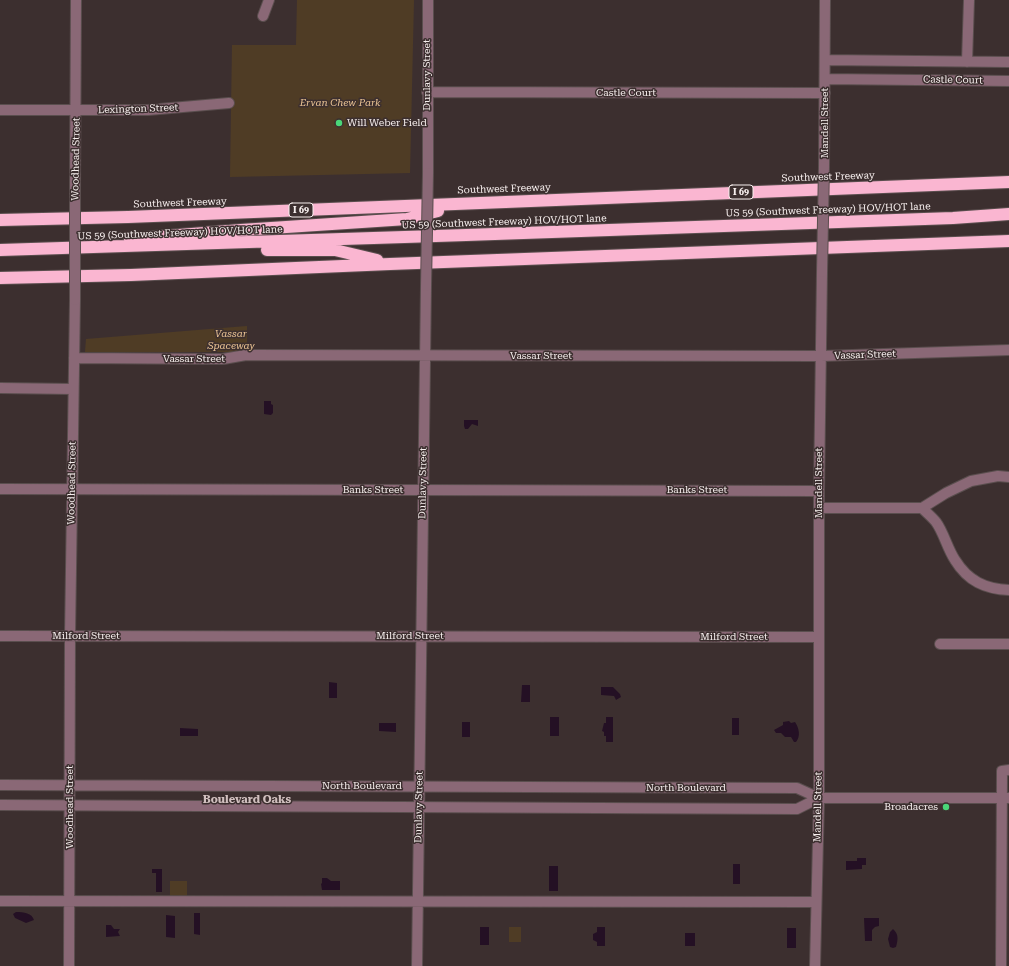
<!DOCTYPE html>
<html>
<head>
<meta charset="utf-8">
<style>
  body { margin:0 }
  canvas { display:block; background:#3c2f2f }
</style>
</head>
<body>
<canvas width="1009" height="966"></canvas>
<script>
const c = document.querySelector('canvas').getContext('2d');
c.lineJoin = 'round';
function fill(path, color) { c.fillStyle = color; c.fill(path, 'evenodd'); }
function stroke(path, color, width, dash) { c.strokeStyle = color; c.lineWidth = width; c.lineCap = dash ? 'butt' : 'round'; c.setLineDash(dash || []); c.stroke(path); }
function write(font, color, halo, rows, align = 'center') {
  c.font = font + ' "Roboto Serif",serif'; c.lineWidth = 3; c.setLineDash([]); c.textBaseline = 'middle'; c.strokeStyle = halo; c.fillStyle = color; for (const [text, x, y, turn = 0] of rows) {
    c.save(); c.translate(x, y); c.rotate((+turn || 0) * Math.PI / 180); c.textAlign = isNaN(turn) ? turn : align; if (halo) c.strokeText(text, 0, 0); c.fillText(text, 0, 0); c.restore();
  }
}
fill(new Path2D(`
  M 297,0 L 414,0 L 410,173 L 230,177 L 232,45 L 296,45 Z
  M 247,326 L 247,352 L 85,352 L 86,339 Z
  M 170,881 L 187,881 L 187,897 L 170,896 Z
  M 509,927 L 521,927 L 521,942 L 509,942 Z`), '#4f3c25');
fill(new Path2D(`
  M 264,401 L 271,401 L 271,404 L 273,405 L 273,413 L 271,415 L 264,414 Z
  M 464,420 L 478,420 L 478,426 L 472,424 L 468,429 L 465,429 L 464,426 Z
  M 329,682 L 337,683 L 337,698 L 329,698 Z
  M 522,685 L 530,685 L 530,702 L 521,702 Z
  M 601,687 L 613,687 L 620,694 L 621,697 L 616,700 L 614,696 L 601,695 Z
  M 550,717 L 559,717 L 559,736 L 550,736 Z
  M 606,717 L 613,717 L 613,742 L 606,742 L 606,736 L 604,736 L 604,732 L 602,731 L 604,723 L 606,723 Z
  M 732,718 L 739,718 L 739,735 L 732,735 Z
  M 789,721 L 791,723 L 795,722 C 799,728 801,736 796,742 L 794,742 L 791,737 L 785,737 L 781,733 L 776,733 L 774,730 L 783,725 L 783,722 Z
  M 462,722 L 470,722 L 470,737 L 462,737 Z
  M 379,723 L 396,723 L 396,732 L 379,731 Z
  M 180,728 L 198,729 L 198,736 L 180,736 Z
  M 857,858 L 866,858 L 866,865 L 862,865 L 862,869 L 846,870 L 846,861 L 857,861 Z
  M 733,864 L 740,864 L 740,884 L 733,884 Z
  M 549,866 L 558,866 L 558,891 L 549,891 Z
  M 152,869 L 162,869 L 162,892 L 156,892 L 156,873 L 152,873 Z
  M 322,878 L 327,878 L 331,881 L 340,881 L 340,890 L 322,890 L 321,884 L 322,883 Z
  M 16,912 C 24,912 32,913 34,920 L 26,923 L 15,918 L 13,914 Z
  M 194,913 L 200,913 L 200,935 L 194,934 Z
  M 166,915 L 175,916 L 175,938 L 166,937 Z
  M 864,918 L 879,918 L 879,926 L 875,927 L 872,930 L 872,941 L 865,941 Z
  M 106,925 L 111,925 L 114,929 L 120,929 L 118,932 L 120,936 L 106,937 Z
  M 489,927 L 489,945 L 480,945 L 480,927 Z
  M 597,927 L 605,927 L 605,946 L 597,946 L 597,942 L 593,940 L 593,934 L 597,932 Z
  M 787,928 L 796,928 L 796,948 L 787,948 Z
  M 893,929 C 899,934 898,940 896,947 L 893,948 L 890,947 L 888,939 L 890,932 Z
  M 685,933 L 695,933 L 695,946 L 685,946 Z`), '#241024');
const minor = new Path2D(`
  M 428,0 L 428,173
  M 263,16 L 269,0
  M 825,60 L 1009,62
  M 967,62 L 969,0
  M 825,79 L 1009,81
  M 427,92 L 825,93
  M 0,110 L 148,110 L 229,103
  M 824,167 L 825,0
  M 75,192 L 76,0
  M 74,358 L 223,359 L 246,355 L 821,356 L 1009,350
  M 0,388 L 73,389
  M 0,489 L 819,491
  M 819,508 L 922,508 L 946,493 L 971,481 L 998,476 L 1009,477
  M 922,508 C 927,513 932,517 936,522 C 944,533 947,548 955,560 C 968,581 985,589 1009,590
  M 0,636 L 819,637
  M 940,644 L 1009,644
  M 0,785 L 797,788 L 819,798
  M 0,805 L 797,809 L 819,798 L 1009,798
  M 0,901 L 816,902
  M 69,966 L 70,636 L 75,300
  M 417,966 L 426,286
  M 815,966 L 819,798 L 819,491 L 822,272
  M 1001,966 L 1002,771 L 1009,770`);
const highway = new Path2D(`
  M 0,220 L 128,217 L 1009,182
  M 130,239 L 241,230 L 407,219 L 438,211
  M 0,250 C 318,241 635,229 953,218 L 1009,214
  M 267,250 L 335,250 L 377,260
  M 0,278 L 131,275 L 390,264 L 1009,241`);
stroke(minor, '#5a4e4e', 12);
stroke(highway, '#5a4e4e', 14);
stroke(minor, '#8a6876', 10);
stroke(highway, '#fab6d1', 12);
const minorBridge = new Path2D(`
  M 75,192 L 75,300
  M 822,272 L 824,167
  M 426,286 L 428,173`);
stroke(minorBridge, '#5a4e4e', 12, []);
stroke(minorBridge, '#8a6876', 10);
for (const [x, y, r, color] of [
  [339,123,4,"#4ad778"],
  [946,807,4,"#4ad778"]
]) { const dot = new Path2D(); dot.arc(x, y, r, 0, 2 * Math.PI); c.fillStyle = color; c.fill(dot); stroke(dot, '#3c2f2f', 1.5); }
for (const [x, y, w] of [
  [741,192,24],
  [301,210,24]
]) { const box = new Path2D(); box.roundRect(x - w / 2, y - 7, w, 14, 3); c.fillStyle = '#3c2f2f'; c.fill(box); stroke(box, '#f7efee', 1); }
write('bold 9px', '#f7efee', null, [
  ["I 69",741,192],
  ["I 69",301,210]
]);
write('10px', '#f7efee', '#3c2f2f', [
  ["Dunlavy Street",427,75,-90],
  ["Castle Court",953,80,1],
  ["Castle Court",626,93],
  ["Lexington Street",138,109,-2],
  ["Mandell Street",825,123,-90],
  ["Woodhead Street",76,159,-89],
  ["Southwest Freeway",828,177,-2],
  ["Southwest Freeway",504,189,-2],
  ["Southwest Freeway",180,203,-2],
  ["US 59 (Southwest Freeway) HOV/HOT lane",828,210,-2],
  ["US 59 (Southwest Freeway) HOV/HOT lane",504,222,-2],
  ["US 59 (Southwest Freeway) HOV/HOT lane",180,233,-2],
  ["Vassar Street",865,355,-2],
  ["Vassar Street",541,356],
  ["Vassar Street",194,359],
  ["Woodhead Street",72,483,-89],
  ["Dunlavy Street",423,483,-89],
  ["Mandell Street",819,483,-90],
  ["Banks Street",373,490],
  ["Banks Street",697,490],
  ["Milford Street",86,636],
  ["Milford Street",410,636],
  ["Milford Street",734,637],
  ["North Boulevard",362,786],
  ["North Boulevard",686,788],
  ["Woodhead Street",70,807,-90],
  ["Dunlavy Street",419,807,-89],
  ["Mandell Street",818,807,-89]
]);
write('italic 10px', '#ebc494', '#3c2f2f', [
  ["Ervan Chew Park",340,103],
  ["Vassar",231,334],
  ["Spaceway",231,346]
]);
write('10px', '#f7efee', '#3c2f2f', [
  ["Will Weber Field",347,123],
  ["Broadacres",938,807,"right"]
], 'left');
write('bold 11px', '#d1c0bf', '#3c2f2f', [
  ["Boulevard Oaks",247,800]
]);
</script>
</body>
</html>
